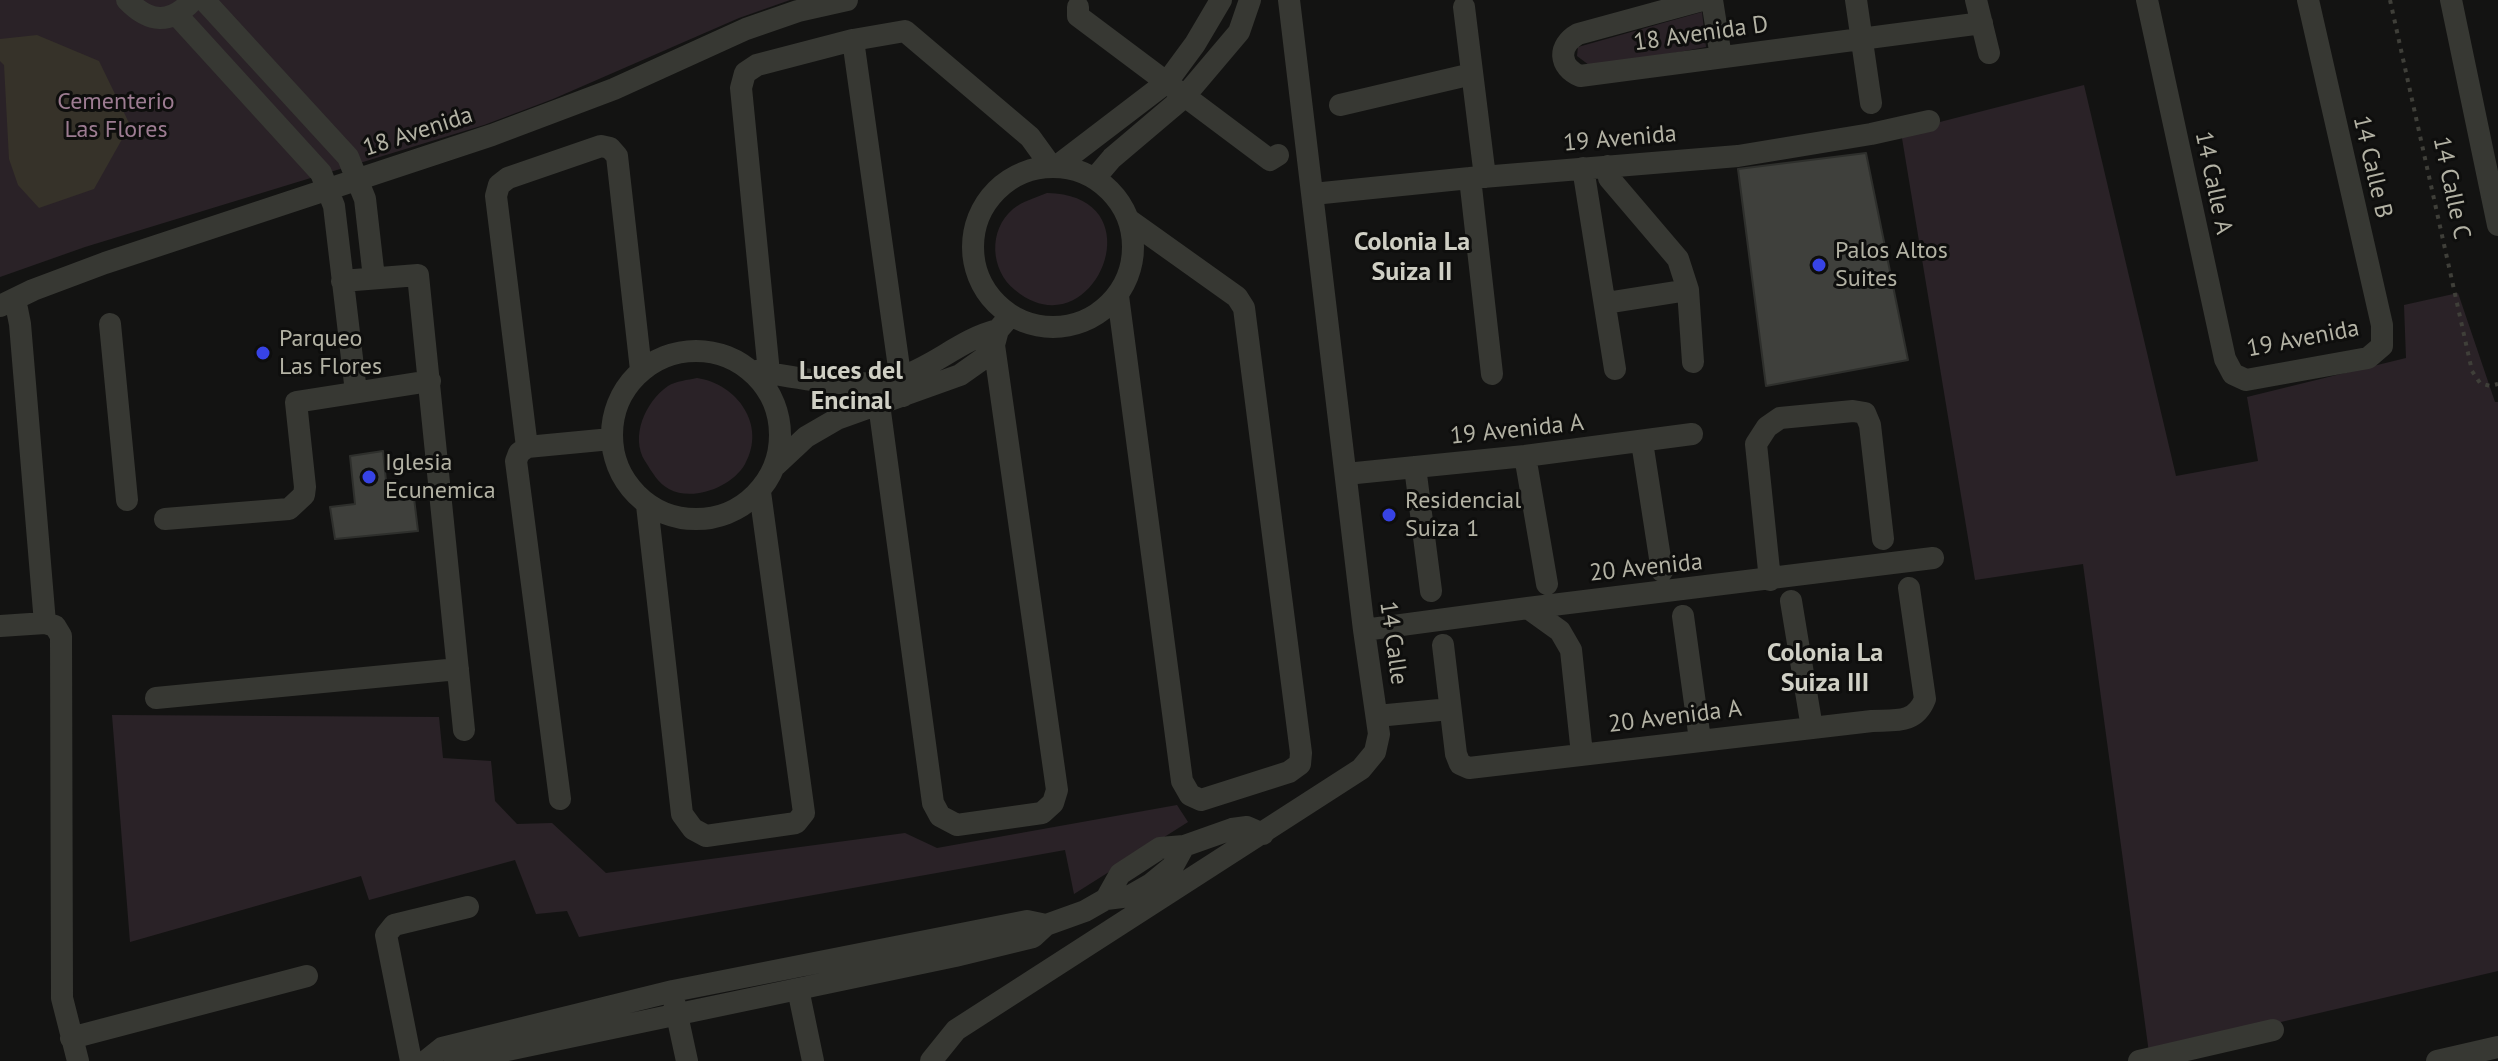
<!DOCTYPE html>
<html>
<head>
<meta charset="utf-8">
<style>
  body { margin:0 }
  canvas { display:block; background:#131312 }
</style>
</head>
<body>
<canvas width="2498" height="1061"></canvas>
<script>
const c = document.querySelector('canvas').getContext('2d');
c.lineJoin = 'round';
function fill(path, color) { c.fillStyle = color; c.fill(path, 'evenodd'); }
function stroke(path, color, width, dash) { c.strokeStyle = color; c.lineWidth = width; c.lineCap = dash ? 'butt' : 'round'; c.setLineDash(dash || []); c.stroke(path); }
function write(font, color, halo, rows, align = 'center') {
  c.font = font + ' "PT Sans",sans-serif'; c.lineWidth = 6; c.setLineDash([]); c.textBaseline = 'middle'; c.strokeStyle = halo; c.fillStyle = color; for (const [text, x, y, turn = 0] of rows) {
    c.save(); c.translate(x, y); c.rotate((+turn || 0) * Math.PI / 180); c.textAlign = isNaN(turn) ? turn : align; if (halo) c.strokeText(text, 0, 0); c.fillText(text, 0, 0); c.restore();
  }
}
fill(new Path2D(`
  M 0,0 L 790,0 L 739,18 L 553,99 L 484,125 L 85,247 L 0,277 Z
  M 1702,12 L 1706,47 L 1593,68 L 1577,56 L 1578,47 Z
  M 2084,85 L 2176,476 L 2258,461 L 2247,397 L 2406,358 L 2404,305 L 2458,293 L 2495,402 L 2498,402 L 2498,971 L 2149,1053 L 2083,564 L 1975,580 L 1901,132 Z
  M 1047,193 C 1161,195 1092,354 1015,290 C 990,270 988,230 1013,209 C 1023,201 1035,198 1047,193 Z
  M 697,378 C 737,384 767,425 745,464 C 732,487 693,502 669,489 C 658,483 652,472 645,461 C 630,437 645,402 668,386 C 676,381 688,380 697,378 Z
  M 112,715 L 439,717 L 443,758 L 491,761 L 495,801 L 517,824 L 552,823 L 606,873 L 905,833 L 937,848 L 1177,805 L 1188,822 L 1074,894 L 1065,850 L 579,937 L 567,911 L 536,914 L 515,860 L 369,900 L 361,876 L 130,942 Z`), '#2a2227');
fill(new Path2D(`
  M 37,35 L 99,61 L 130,125 L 94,189 L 39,208 L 18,185 L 9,159 L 4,65 L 0,61 L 0,39 Z`), '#363229');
const building = new Path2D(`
  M 1866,153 L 1908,360 L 1766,386 L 1738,169 Z
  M 383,451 L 388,501 L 414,498 L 418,531 L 335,539 L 330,507 L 355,504 L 350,456 Z`);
fill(building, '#3f403c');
stroke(building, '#2e2f2c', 2);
stroke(new Path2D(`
  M 2390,0 L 2472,371 L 2480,383 L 2490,386 L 2498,384`), '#3f3f39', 4, [4, 6]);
stroke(new Path2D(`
  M 127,0 C 149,23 170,25 193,0
  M 204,0 L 348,157 L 365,199 L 374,278
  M 1703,0 L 1578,34 C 1557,46 1559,67 1580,76 L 1982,23
  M 1712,0 L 1721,57
  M 1856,0 L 1871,103
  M 1976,0 L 1989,53
  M 2147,0 L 2225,359 L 2233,374 L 2246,380 L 2368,358 L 2382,346 L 2382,325 L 2308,0
  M 2451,0 L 2498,225
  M 1078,7 L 1078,16 L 1270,160 L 1278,155
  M 1464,7 L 1485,177
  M 176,14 L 321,173 L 334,206 L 356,392
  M 853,40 L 903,396
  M 1340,105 L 1472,74
  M 1057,166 L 1167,82 L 1195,44 L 1221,0
  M 1608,166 L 1609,178 L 1678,259 L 1688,290 L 1693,362
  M973 247a80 80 0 1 1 160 0a80 80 0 1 1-160 0Z
  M 1583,168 L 1615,369
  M 1095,178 L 1112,158 L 1184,97 L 1239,32 L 1250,0
  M 1470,178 L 1492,374
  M 1313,194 L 1470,178 L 1738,156 L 1871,134 L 1929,121
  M 342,281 L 418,275 L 464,730
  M 1118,296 L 1182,781 L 1190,795 L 1201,800 L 1289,772 L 1300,764 L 1301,753 L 1244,308 L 1237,297 L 1129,220
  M 15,299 L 20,324 L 45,623
  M 1606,303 L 1688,290
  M 0,306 L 33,290 L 105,263 L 492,135 L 614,89 L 746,29 L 798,11 L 847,0
  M 110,324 L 127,500
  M612 435a84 84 0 1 1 168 0a84 84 0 1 1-168 0Z
  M 756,371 C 802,378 852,391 898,378 C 934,367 961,339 998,330
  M 769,373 L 741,88 L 745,73 L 757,65 L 853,40 L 905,31 L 1030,137 L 1051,166
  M 876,382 L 933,803 L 940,816 L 957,825 L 1042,813 L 1053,803 L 1057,790 L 994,345
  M 1642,442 L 1662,571
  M 527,447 L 496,196 L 499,185 L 508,178 L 601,146 L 610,148 L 617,156 L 641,370
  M 1525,456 L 1547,584
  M 776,465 L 806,437 L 837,419 L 960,375 L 984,358 L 994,345 L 998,330 L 1010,316
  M 1415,467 L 1431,591
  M 1346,474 L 1525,456 L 1692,434
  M 647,505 L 682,814 L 693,829 L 706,836 L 796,823 L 804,813 L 760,492
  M 165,519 L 289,509 L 304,495 L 305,487 L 296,402 L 430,381
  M 1770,580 L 1756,444 L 1767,427 L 1780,418 L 1853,411 L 1865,413 L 1870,425 L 1883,539
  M 1791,601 L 1812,728
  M 1528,608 L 1560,631 L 1571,650 L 1582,754
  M 1683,616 L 1700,740
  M 0,626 L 45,623 L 55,626 L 61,636 L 62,998 L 78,1061
  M 1364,630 L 1528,608 L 1933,558
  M 1443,645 L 1456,754 L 1460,764 L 1469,768 L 1872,721 C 1896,720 1915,724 1925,699 L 1909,588
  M 156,698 L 458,669
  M 1377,716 L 1450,709
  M 560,799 L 516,461 L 519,453 L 527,447 L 611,439
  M 1106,899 L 1120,874 L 1160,848 L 1184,846 L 1232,829 L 1247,827 L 1263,834
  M 798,989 L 813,1061
  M 674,1001 L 687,1061
  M 71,1038 L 307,976
  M 427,1060 L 442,1048 L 673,991 L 1027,921 L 1046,925
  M 411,1061 L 386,935 L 394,925 L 468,907
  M 455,1061 L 955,956 L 1033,937 L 1046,925 L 1085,911 L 1106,899 L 1130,896 L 1151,884 L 1173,866 L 1184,846
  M 931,1061 L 956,1030 L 1361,769 L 1375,752 L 1379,734 L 1364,630 L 1289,0
  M 2139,1061 L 2273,1030
  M 2437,1061 L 2498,1047`), '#373833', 22);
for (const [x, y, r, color] of [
  [1819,265,8,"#3743e5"],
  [263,353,8,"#3743e5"],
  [369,477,8,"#3743e5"],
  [1389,515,8,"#3743e5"]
]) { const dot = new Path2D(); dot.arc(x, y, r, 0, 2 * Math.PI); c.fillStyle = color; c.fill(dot); stroke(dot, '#0e0e0d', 3); }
write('24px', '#b3b2a4', '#0e0e0d', [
  ["18 Avenida D",1701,34,-8],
  ["18 Avenida",418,132,-18],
  ["19 Avenida",1620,139,-5],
  ["14 Calle B",2372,167,77],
  ["14 Calle A",2213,183,78],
  ["14 Calle C",2451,188,78],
  ["19 Avenida",2303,339,-11],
  ["19 Avenida A",1517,430,-6],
  ["20 Avenida",1646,568,-6],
  ["14 Calle",1393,643,82],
  ["20 Avenida A",1675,717,-7]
]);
write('24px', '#9d7c92', '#0e0e0d', [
  ["Cementerio",116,102],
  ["Las Flores",116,130]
]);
write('24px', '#b3b2a4', '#0e0e0d', [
  ["Palos Altos",1835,251],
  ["Suites",1835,279],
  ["Parqueo",279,339],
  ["Las Flores",279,367],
  ["Iglesia",385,463],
  ["Ecunemica",385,491],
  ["Residencial",1405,501],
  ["Suiza 1",1405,529]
], 'left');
write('bold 26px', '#cfcfc4', '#0e0e0d', [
  ["Colonia La",1412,243],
  ["Suiza II",1412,273],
  ["Luces del",851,372],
  ["Encinal",851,402],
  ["Colonia La",1825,654],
  ["Suiza III",1825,684]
]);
</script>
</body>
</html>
